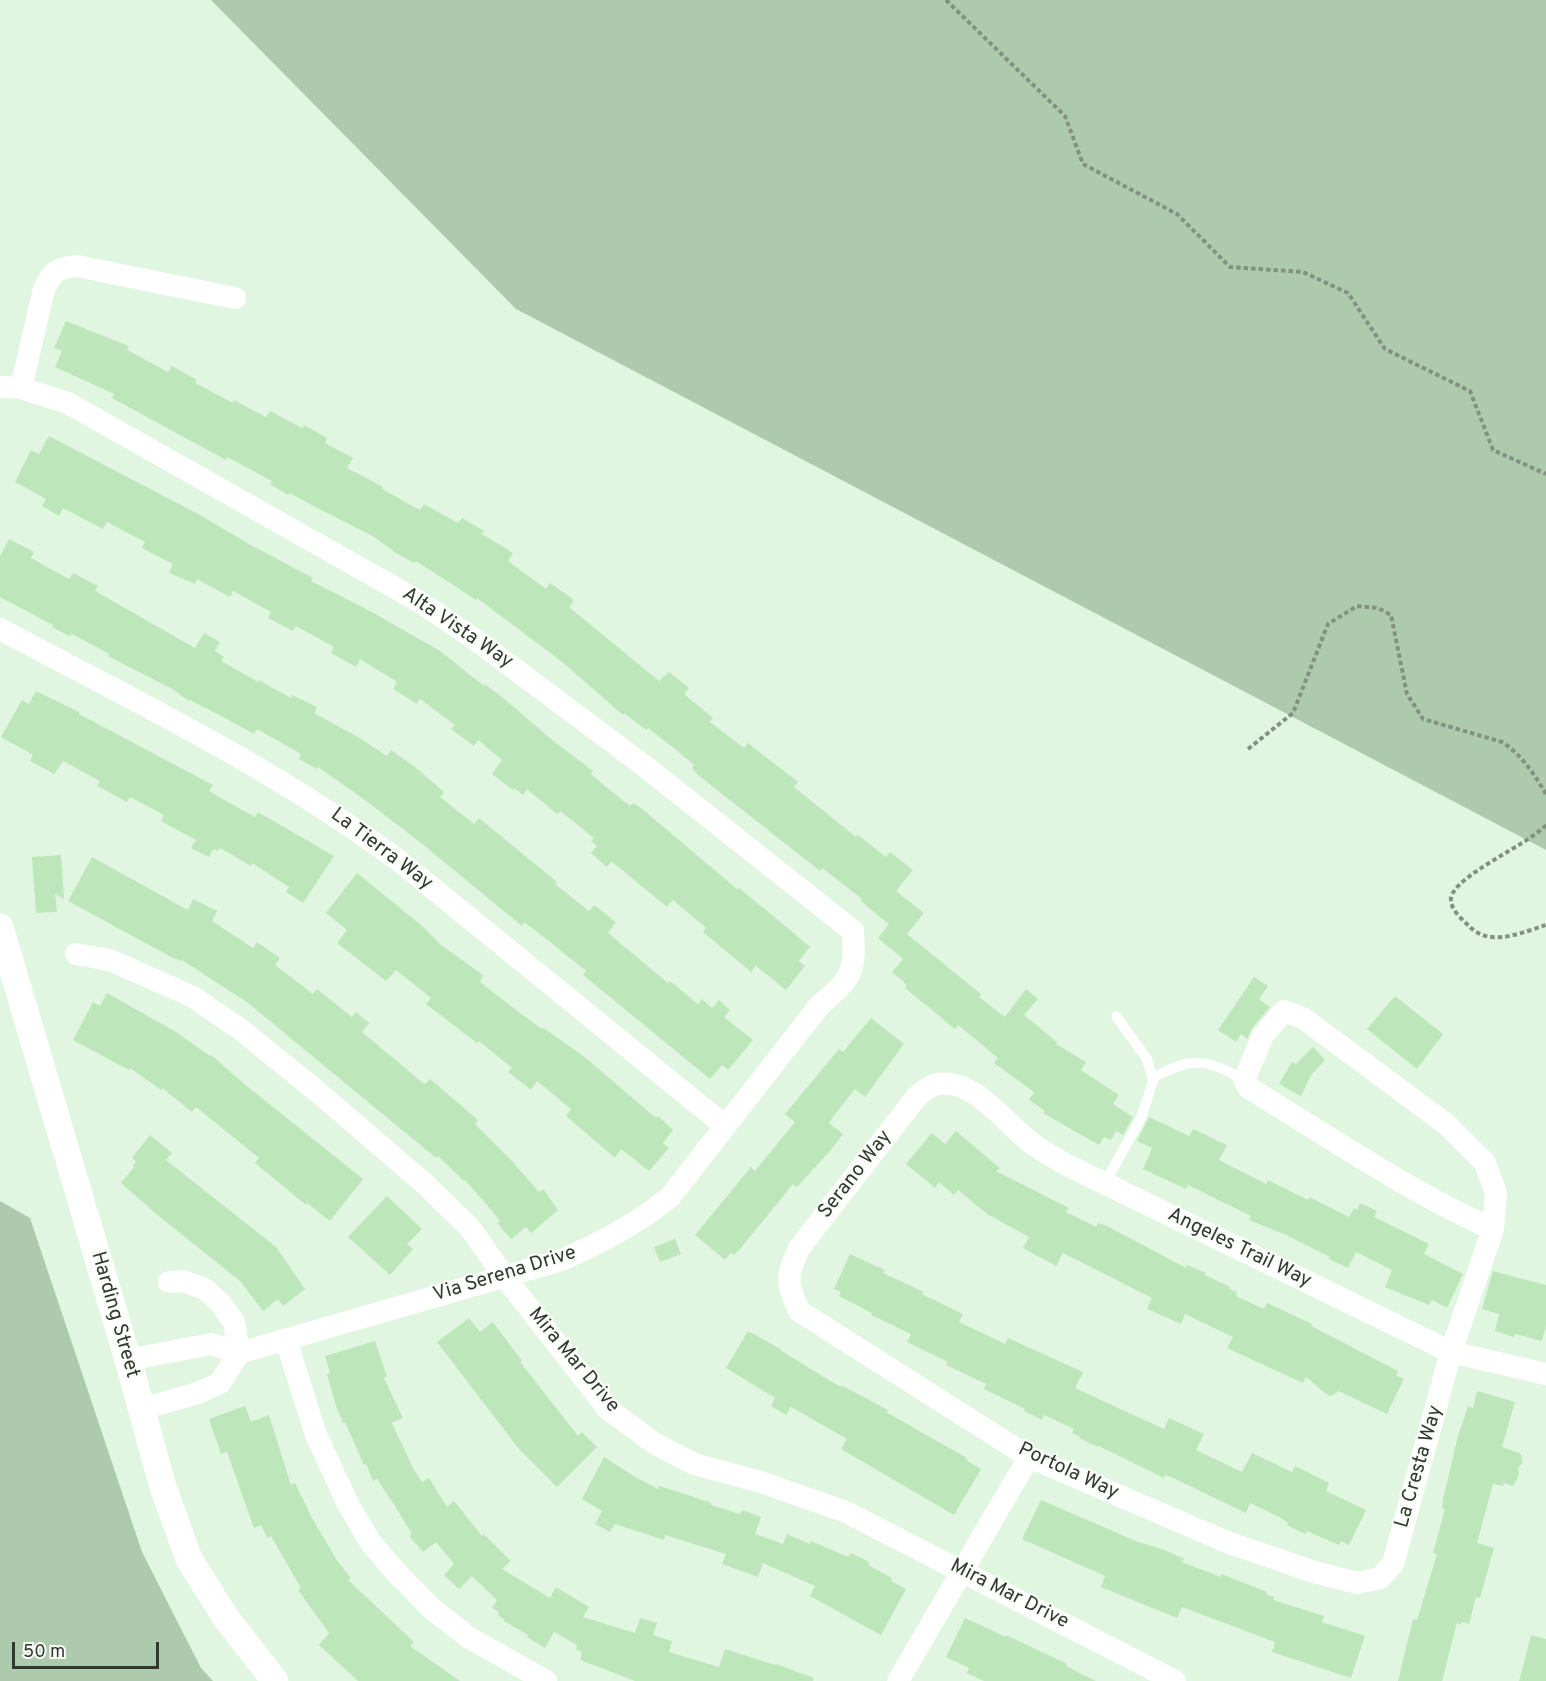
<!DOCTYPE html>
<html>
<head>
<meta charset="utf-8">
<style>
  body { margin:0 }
  #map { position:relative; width:1546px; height:1681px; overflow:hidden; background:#e1f6e0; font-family:Overpass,sans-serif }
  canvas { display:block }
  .scale { position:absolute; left:12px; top:1642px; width:147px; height:27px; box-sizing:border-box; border:3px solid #30382f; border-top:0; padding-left:8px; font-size:18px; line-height:21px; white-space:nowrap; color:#30382f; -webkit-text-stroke:4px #fafef9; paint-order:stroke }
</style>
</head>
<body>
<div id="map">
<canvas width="1546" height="1681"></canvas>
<div class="scale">50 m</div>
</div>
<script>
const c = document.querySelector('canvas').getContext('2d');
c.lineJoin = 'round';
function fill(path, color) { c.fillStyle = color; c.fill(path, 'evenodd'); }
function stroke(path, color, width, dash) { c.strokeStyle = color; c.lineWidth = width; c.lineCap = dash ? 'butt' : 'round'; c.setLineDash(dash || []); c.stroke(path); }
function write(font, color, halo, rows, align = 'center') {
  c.font = font + ' Overpass,sans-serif'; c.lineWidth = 4.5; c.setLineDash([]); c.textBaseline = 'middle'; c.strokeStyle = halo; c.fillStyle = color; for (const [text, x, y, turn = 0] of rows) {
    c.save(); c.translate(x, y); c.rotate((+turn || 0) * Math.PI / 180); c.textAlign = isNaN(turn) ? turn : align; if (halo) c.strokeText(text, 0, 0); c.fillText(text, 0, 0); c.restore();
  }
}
fill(new Path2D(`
  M 211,0 L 1546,0 L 1546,850 L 516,309 Z
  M 0,1201 L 30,1218 L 142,1552 L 201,1668 L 213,1681 L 0,1681 Z`), '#aecaad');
fill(new Path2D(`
  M 66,321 L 129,346 L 127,350 L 168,372 L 172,366 L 197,380 L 195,383 L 233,403 L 234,400 L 266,417 L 270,411 L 302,428 L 304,425 L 327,438 L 325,443 L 353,458 L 347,468 L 383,487 L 382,489 L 420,510 L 424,504 L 458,523 L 462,518 L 484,531 L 482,534 L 513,553 L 508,561 L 546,589 L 550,583 L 574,600 L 569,607 L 659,681 L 669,672 L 689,688 L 684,694 L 713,718 L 710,722 L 744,748 L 748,743 L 798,782 L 794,787 L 856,837 L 858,835 L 886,857 L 890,852 L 913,870 L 896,891 L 924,913 L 907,934 L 981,994 L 979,997 L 1005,1017 L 1026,989 L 1038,999 L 1024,1015 L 1057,1042 L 1056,1044 L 1086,1062 L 1081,1070 L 1119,1095 L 1113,1104 L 1133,1117 L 1123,1135 L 1116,1131 L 1111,1140 L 1104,1137 L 1099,1145 L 1043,1113 L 1045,1111 L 1029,1100 L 1034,1092 L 994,1063 L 998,1058 L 958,1025 L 955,1029 L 905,988 L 907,985 L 892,972 L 903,959 L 878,938 L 889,924 L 871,910 L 861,901 L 862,899 L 822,868 L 820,871 L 698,775 L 692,768 L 694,765 L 675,749 L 648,728 L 646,730 L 624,713 L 623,715 L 561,661 L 477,598 L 476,600 L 416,561 L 414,563 L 396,553 L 374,537 L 289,493 L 288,495 L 270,484 L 272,481 L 227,457 L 226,460 L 112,398 L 114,394 L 55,367 L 62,351 L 54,348 Z
  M 49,436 L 200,515 L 249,544 L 313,578 L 311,581 L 370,611 L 440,651 L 484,686 L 485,684 L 502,697 L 551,739 L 593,771 L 591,774 L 605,786 L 630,806 L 633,803 L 641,808 L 737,889 L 739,888 L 789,929 L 810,947 L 799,961 L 805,966 L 786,990 L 756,966 L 751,972 L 703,932 L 706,928 L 673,900 L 667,907 L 611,861 L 607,867 L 591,853 L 597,846 L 591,841 L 594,838 L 560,811 L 557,814 L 527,789 L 523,795 L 514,788 L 513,790 L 492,774 L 502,760 L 478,740 L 474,746 L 451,729 L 455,725 L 420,699 L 417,704 L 393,689 L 397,682 L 360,659 L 356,667 L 331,653 L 334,647 L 296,626 L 293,631 L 268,618 L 271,612 L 233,591 L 230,597 L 197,579 L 195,584 L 169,573 L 173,564 L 142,548 L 145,542 L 107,522 L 103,529 L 63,508 L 59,516 L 42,506 L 46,499 L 15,482 L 31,450 L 39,454 Z
  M 9,539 L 34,552 L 31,558 L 69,579 L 73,573 L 98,586 L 95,591 L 195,648 L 204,633 L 220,642 L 215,651 L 224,657 L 221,661 L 258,682 L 259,680 L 291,698 L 292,695 L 317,707 L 314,713 L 358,737 L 387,756 L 391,750 L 415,767 L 444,792 L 440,797 L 474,824 L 479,818 L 557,882 L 555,884 L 589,911 L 594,905 L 616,922 L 608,933 L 668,983 L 670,981 L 698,1004 L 702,999 L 712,1008 L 719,1000 L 730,1010 L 724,1017 L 753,1040 L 728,1070 L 722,1065 L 710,1079 L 583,975 L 586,971 L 540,934 L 524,922 L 522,926 L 421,843 L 365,800 L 318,767 L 317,769 L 299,759 L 301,754 L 257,729 L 254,734 L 210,710 L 190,700 L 189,701 L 172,689 L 108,656 L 109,654 L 72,634 L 69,636 L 52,627 L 53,625 L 0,597 L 0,556 Z
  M 36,691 L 79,712 L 79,714 L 213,785 L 209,791 L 226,801 L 255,817 L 258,812 L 334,856 L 303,903 L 286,892 L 289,887 L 252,863 L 251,866 L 220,848 L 218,851 L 213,849 L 209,857 L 191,848 L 196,840 L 161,821 L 164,815 L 130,797 L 127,802 L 97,786 L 100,781 L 63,761 L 54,774 L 30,761 L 33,755 L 1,737 L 22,700 L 29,704 Z
  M 61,855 L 64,899 L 55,894 L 57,912 L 36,913 L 32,857 Z
  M 92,857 L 188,910 L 193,899 L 217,911 L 212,921 L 253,948 L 257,942 L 280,958 L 275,965 L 313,994 L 317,989 L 352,1017 L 356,1012 L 369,1023 L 362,1032 L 423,1083 L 425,1084 L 430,1079 L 478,1120 L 475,1124 L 512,1161 L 539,1192 L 543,1189 L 558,1210 L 531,1233 L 526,1227 L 511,1239 L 497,1223 L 500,1221 L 487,1205 L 465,1180 L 464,1181 L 438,1156 L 436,1158 L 248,1003 L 182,960 L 181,961 L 173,958 L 68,901 Z
  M 357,873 L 421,925 L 441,945 L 483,975 L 480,982 L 520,1013 L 542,1029 L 544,1028 L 587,1059 L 656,1118 L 658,1116 L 673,1130 L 663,1143 L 669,1148 L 649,1171 L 621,1149 L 615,1158 L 566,1116 L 571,1109 L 537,1081 L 531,1090 L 508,1072 L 512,1068 L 479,1041 L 477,1043 L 426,1004 L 431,998 L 396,970 L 386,981 L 337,943 L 347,930 L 326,913 Z
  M 1254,977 L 1268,986 L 1259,999 L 1270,1007 L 1252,1028 L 1247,1039 L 1241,1034 L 1236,1042 L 1218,1030 Z
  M 107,993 L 176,1032 L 210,1056 L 211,1055 L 248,1087 L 363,1179 L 330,1221 L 307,1203 L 306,1205 L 255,1163 L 259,1158 L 196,1107 L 192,1112 L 162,1088 L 161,1090 L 130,1068 L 129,1070 L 73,1040 L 93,1002 L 100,1006 Z
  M 1395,996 L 1443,1034 L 1417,1069 L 1367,1029 Z
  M 871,1018 L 904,1044 L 865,1097 L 855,1089 L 833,1117 L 829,1123 L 843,1134 L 830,1151 L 797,1187 L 793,1184 L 740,1249 L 734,1255 L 731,1253 L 725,1260 L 695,1235 L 751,1167 L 755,1171 L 795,1122 L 785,1114 L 839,1049 L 843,1052 Z
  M 1313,1047 L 1325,1060 L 1311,1075 L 1301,1096 L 1279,1084 L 1292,1062 L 1296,1064 Z
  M 1149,1117 L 1189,1136 L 1193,1129 L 1227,1145 L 1219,1160 L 1266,1184 L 1268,1180 L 1308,1200 L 1309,1197 L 1349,1217 L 1354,1208 L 1357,1210 L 1360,1203 L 1377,1211 L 1374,1217 L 1429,1244 L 1424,1254 L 1463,1274 L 1447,1308 L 1432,1300 L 1429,1305 L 1385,1287 L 1392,1270 L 1356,1252 L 1348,1268 L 1329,1259 L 1330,1257 L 1284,1234 L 1249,1220 L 1251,1216 L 1188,1185 L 1186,1189 L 1143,1169 L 1152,1148 L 1137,1141 Z
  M 956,1131 L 1000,1168 L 996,1171 L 1069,1208 L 1066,1212 L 1096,1227 L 1098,1223 L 1107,1226 L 1186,1268 L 1187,1265 L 1206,1273 L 1205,1275 L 1230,1287 L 1229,1289 L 1237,1292 L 1236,1296 L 1264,1309 L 1267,1303 L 1293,1315 L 1312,1324 L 1311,1326 L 1398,1371 L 1396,1375 L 1404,1379 L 1387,1414 L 1339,1391 L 1331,1396 L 1326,1394 L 1306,1377 L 1303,1383 L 1227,1348 L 1233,1337 L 1185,1314 L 1181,1324 L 1147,1309 L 1152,1298 L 1063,1253 L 1056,1266 L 1023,1248 L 1029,1237 L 987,1214 L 958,1190 L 954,1195 L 939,1182 L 935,1188 L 906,1164 L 932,1133 L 945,1144 Z
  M 150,1135 L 172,1153 L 166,1160 L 276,1247 L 305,1289 L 283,1306 L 278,1299 L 263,1311 L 240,1281 L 155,1213 L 121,1183 L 134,1167 L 133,1166 L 136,1161 L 132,1158 Z
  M 387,1196 L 422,1229 L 407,1244 L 413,1249 L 390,1275 L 348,1237 Z
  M 675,1239 L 681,1254 L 660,1262 L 654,1247 Z
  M 850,1254 L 885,1270 L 883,1273 L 924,1292 L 922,1294 L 963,1314 L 959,1322 L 1005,1344 L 1008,1338 L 1083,1372 L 1075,1388 L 1164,1429 L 1169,1418 L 1204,1434 L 1196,1450 L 1242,1472 L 1252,1453 L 1292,1472 L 1295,1466 L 1329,1483 L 1326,1491 L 1366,1510 L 1349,1545 L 1341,1541 L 1339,1545 L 1307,1531 L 1305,1534 L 1287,1525 L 1288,1523 L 1281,1518 L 1250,1503 L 1246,1513 L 1171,1477 L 1165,1475 L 1164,1478 L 1099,1446 L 1098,1447 L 1079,1438 L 1080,1437 L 1072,1433 L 1074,1429 L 1044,1415 L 1042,1420 L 1024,1411 L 1025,1409 L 984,1389 L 986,1384 L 946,1365 L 948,1362 L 907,1342 L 911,1334 L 871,1315 L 872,1313 L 839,1296 L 841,1292 L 834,1289 Z
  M 1493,1271 L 1546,1285 L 1546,1326 L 1542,1341 L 1515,1334 L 1514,1337 L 1495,1331 L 1499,1314 L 1482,1309 Z
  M 469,1318 L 480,1332 L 493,1322 L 522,1361 L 520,1362 L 578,1436 L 582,1432 L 597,1447 L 557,1487 L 519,1449 L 437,1342 Z
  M 748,1331 L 781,1349 L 780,1350 L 837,1385 L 845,1387 L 888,1410 L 886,1412 L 967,1458 L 966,1460 L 981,1469 L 954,1515 L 841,1449 L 847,1439 L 791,1407 L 786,1415 L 771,1406 L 775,1398 L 726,1368 Z
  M 375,1341 L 387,1377 L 384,1378 L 403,1418 L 392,1423 L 413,1468 L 422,1482 L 429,1478 L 447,1507 L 454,1501 L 482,1536 L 484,1534 L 511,1561 L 502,1569 L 550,1598 L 556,1587 L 589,1607 L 583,1617 L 635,1633 L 640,1618 L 657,1623 L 653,1635 L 672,1641 L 669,1652 L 719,1667 L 725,1649 L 775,1665 L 776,1664 L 814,1678 L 813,1681 L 635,1681 L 580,1660 L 582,1652 L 576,1650 L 577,1645 L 554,1632 L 545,1648 L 527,1637 L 528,1635 L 504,1621 L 505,1620 L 498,1615 L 499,1612 L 492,1608 L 497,1600 L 472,1576 L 459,1589 L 444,1575 L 454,1564 L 436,1542 L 423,1552 L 409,1536 L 412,1534 L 395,1506 L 377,1479 L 373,1481 L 366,1464 L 364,1465 L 345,1422 L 343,1423 L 336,1406 L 327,1374 L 330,1373 L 325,1356 Z
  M 1477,1391 L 1515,1402 L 1502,1447 L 1521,1454 L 1523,1462 L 1518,1468 L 1519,1475 L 1513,1486 L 1504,1483 L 1503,1486 L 1493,1484 L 1477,1543 L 1494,1548 L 1480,1598 L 1476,1597 L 1469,1624 L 1462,1622 L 1461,1625 L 1457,1623 L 1442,1681 L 1398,1681 L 1413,1619 L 1417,1620 L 1437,1554 L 1433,1553 L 1445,1509 L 1442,1508 L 1443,1499 L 1458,1436 L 1468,1406 L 1473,1408 Z
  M 245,1406 L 251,1422 L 269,1415 L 291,1485 L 295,1483 L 311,1516 L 338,1562 L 351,1578 L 348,1580 L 414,1642 L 410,1646 L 460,1681 L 358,1681 L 319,1645 L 329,1633 L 298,1590 L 301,1588 L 271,1536 L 267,1538 L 261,1525 L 254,1528 L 227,1452 L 221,1454 L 209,1419 Z
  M 604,1457 L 632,1475 L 658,1489 L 659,1486 L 679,1492 L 711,1503 L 711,1505 L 740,1514 L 742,1510 L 761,1517 L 755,1534 L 783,1544 L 787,1534 L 810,1544 L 811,1541 L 848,1557 L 851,1553 L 869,1562 L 868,1565 L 892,1578 L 891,1581 L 906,1589 L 881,1635 L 810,1596 L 815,1586 L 763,1563 L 758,1577 L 722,1564 L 726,1554 L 665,1535 L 664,1540 L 615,1524 L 610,1532 L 595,1524 L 602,1511 L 582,1499 Z
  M 1041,1500 L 1138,1542 L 1165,1550 L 1184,1559 L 1182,1562 L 1221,1577 L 1221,1574 L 1267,1592 L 1266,1594 L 1274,1597 L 1273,1600 L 1324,1616 L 1322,1622 L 1365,1636 L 1351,1678 L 1272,1652 L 1275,1642 L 1182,1607 L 1177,1618 L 1101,1587 L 1105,1576 L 1022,1539 Z
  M 965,1618 L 1006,1637 L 1006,1635 L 1067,1664 L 1066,1666 L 1096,1681 L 984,1681 L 967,1673 L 969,1668 L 946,1657 Z
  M 1531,1635 L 1546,1639 L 1546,1681 L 1519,1681 Z`), '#bde7ba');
stroke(new Path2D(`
  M 946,0 L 1065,116 L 1083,164 L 1177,214 L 1230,267 L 1303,272 L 1348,293 L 1385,349 L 1470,391 L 1493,450 L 1546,474
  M 1248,749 L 1293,713 L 1328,624 L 1357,606 L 1378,608 L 1391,615 L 1407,694 L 1423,719 L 1502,742 C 1522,755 1534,774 1546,794
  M 1546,825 C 1528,845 1455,875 1451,898 C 1450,910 1463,920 1471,928 C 1492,947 1523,932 1546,925`), '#839182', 4, [4.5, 3]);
stroke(new Path2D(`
  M 1152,1078 C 1194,1057 1204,1058 1244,1080
  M 1105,1183 L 1141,1118 L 1153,1081 L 1147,1059 L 1116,1016`), '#fff', 10);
stroke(new Path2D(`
  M 0,387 L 21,388 L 68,403 L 420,602 L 476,640 L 642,764 L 853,931 C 856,975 851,978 819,1006 L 670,1197 C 635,1225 602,1242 562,1260 L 239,1353 L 211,1344 L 128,1360
  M 21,388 L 44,289 C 53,271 57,268 77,266 L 235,298
  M 0,629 C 135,701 274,768 398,860 L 725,1126
  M 76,954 L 110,960 L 193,997 L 240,1029 L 319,1093 L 426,1185 L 470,1228 L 504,1276 L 608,1409 L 654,1443 L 694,1464 L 761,1482 L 846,1512 L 1175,1681
  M 1493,1229 C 1409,1192 1328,1136 1249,1088 L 1244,1080 L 1263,1036 L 1284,1011 L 1303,1018 L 1446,1124 L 1485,1163 L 1496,1193 L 1493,1229 L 1451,1352 L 1393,1564 L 1380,1578 L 1357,1583 L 1314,1572 L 1227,1542 L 1029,1457 L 799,1311 C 786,1281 786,1276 800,1247 L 918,1095 C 923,1092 928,1087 934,1085 C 968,1075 1001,1117 1024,1137 C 1038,1149 1054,1158 1071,1167 L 1451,1352 L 1546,1374
  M 169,1282 L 183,1281 L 205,1289 L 221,1304 L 234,1322 L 239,1353
  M 286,1340 L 316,1435 L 349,1506 L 371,1543 L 395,1571 L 430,1607 L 468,1637 L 546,1681
  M 141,1409 L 198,1393 L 220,1383 L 239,1353
  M 898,1681 L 1029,1457`), '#fff', 22);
stroke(new Path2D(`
  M 0,927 L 128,1360 L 163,1487 L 189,1559 L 226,1618 L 275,1681`), '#fff', 27);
write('20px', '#30382f', '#fafef9', [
  ["Alta Vista Way",457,629,34],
  ["La Tierra Way",381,850,37],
  ["Serano Way",856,1175,-52],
  ["Angeles Trail Way",1239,1249,26],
  ["Via Serena Drive",505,1275,-17],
  ["Harding Street",114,1315,74],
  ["Mira Mar Drive",573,1361,50],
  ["La Cresta Way",1420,1467,-74],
  ["Portola Way",1068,1472,25],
  ["Mira Mar Drive",1009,1595,27]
]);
</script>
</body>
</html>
